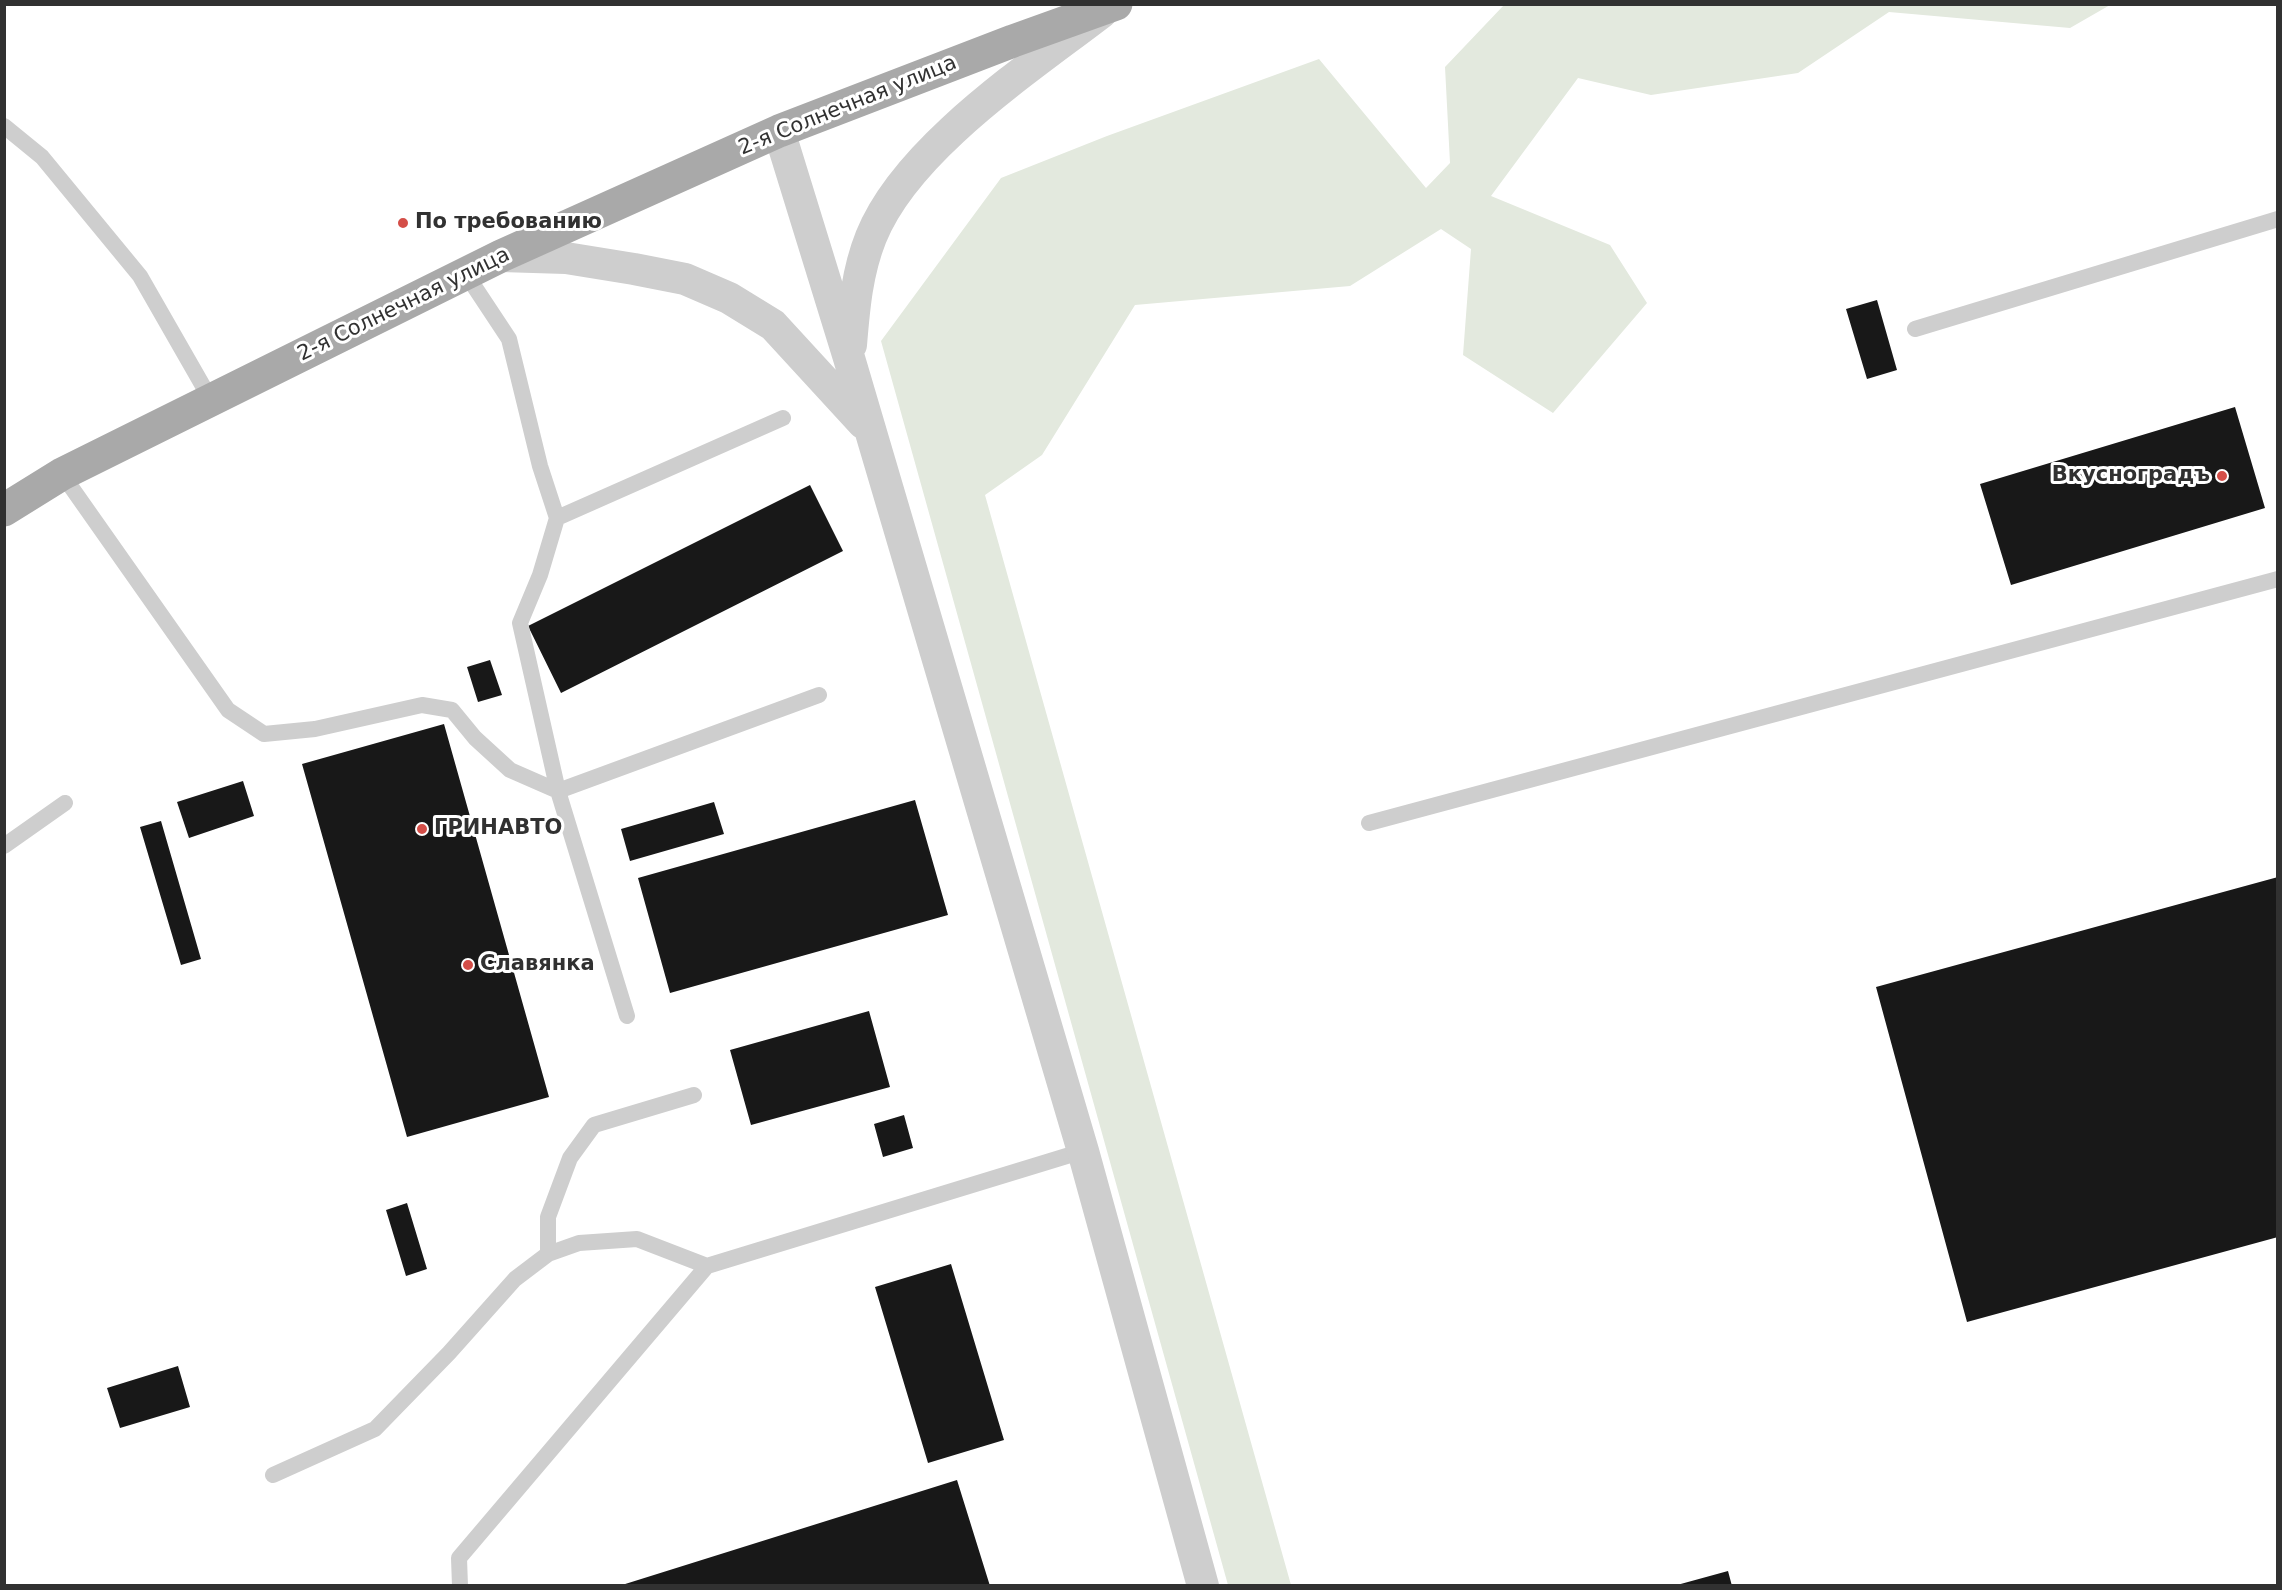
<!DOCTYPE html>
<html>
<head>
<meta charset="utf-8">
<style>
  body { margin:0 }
  #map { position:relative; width:2282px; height:1590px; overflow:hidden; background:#fff; font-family:"DejaVu Sans",sans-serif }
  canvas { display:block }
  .frame { position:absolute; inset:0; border:6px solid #313131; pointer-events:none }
</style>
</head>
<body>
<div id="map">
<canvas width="2282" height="1590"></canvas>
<div class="frame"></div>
</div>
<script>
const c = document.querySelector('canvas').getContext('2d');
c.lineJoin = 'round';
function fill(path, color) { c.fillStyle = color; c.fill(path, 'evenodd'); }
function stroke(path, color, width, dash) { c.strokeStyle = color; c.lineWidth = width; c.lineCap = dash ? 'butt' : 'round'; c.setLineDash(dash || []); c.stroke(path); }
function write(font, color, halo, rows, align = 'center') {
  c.font = font + ' "DejaVu Sans",sans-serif'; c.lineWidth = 6; c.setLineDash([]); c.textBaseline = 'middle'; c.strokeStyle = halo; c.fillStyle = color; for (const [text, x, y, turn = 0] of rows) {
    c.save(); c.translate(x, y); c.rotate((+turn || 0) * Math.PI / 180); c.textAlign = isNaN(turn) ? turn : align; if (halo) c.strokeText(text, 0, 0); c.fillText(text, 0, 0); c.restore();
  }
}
fill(new Path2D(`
  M 1735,4 L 2110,5 L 2070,28 L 1889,12 L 1798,73 L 1651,95 L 1578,78 L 1491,196 L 1610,245 L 1647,303 L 1553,413 L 1463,355 L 1471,249 L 1441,229 L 1350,286 L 1135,305 L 1042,455 L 985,495 L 1291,1585 L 1228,1585 L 881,341 L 1001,178 L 1107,136 L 1319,59 L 1426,188 L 1450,163 L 1445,67 L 1504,5 Z`), '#e3e9de');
fill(new Path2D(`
  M 1877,300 L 1897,370 L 1867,379 L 1846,309 Z
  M 2235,407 L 2265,508 L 2011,585 L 1980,484 Z
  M 810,485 L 843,551 L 561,693 L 528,626 Z
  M 490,660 L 502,695 L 478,702 L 467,667 Z
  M 444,724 L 549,1097 L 407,1137 L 302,764 Z
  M 243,781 L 254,816 L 189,838 L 177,802 Z
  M 915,800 L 948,915 L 670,993 L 638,878 Z
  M 714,802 L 724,834 L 630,861 L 621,829 Z
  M 161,821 L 201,959 L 181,965 L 140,827 Z
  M 2278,877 L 2278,1237 L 1967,1322 L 1876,987 Z
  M 869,1011 L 890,1087 L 751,1125 L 730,1050 Z
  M 904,1115 L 913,1148 L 883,1157 L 874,1124 Z
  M 407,1203 L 427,1269 L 406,1276 L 386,1210 Z
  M 951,1264 L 1004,1440 L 928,1463 L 875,1287 Z
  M 178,1366 L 190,1407 L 120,1428 L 107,1388 Z
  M 957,1480 L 990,1586 L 622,1586 L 622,1585 Z
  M 1728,1571 L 1732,1586 L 1677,1586 L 1677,1585 Z`), '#181818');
stroke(new Path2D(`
  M 4,126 L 42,157 L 140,276 L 211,400
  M 466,274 L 509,339 L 540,466 L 557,518 L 540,575 L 520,623 L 558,791 L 627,1016
  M 1915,329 L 2278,219
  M 62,474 L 228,710 L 264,734 L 315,729 L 422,705 L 452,710 L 475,738 L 510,770 L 558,791 L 819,695
  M 557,518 L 783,418
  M 1369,823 L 2278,579
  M 4,846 L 65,803
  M 548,1254 L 548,1217 L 570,1158 L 594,1125 L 694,1095
  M 273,1475 L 375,1429 L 449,1353 L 515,1279 L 548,1254 L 579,1243 L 637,1239 L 707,1266
  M 460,1586 L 459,1558 L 707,1266 L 1083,1151`), '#cecece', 16);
stroke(new Path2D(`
  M 779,131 L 849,358 L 1083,1151 L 1203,1586
  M 501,256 L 566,258 L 634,269 L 685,279 L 729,298 L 773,325 L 863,423
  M 851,345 C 854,308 857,272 871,237 C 906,149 1028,69 1102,12`), '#cecece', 32);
stroke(new Path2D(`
  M 4,510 L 62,474 L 501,256 L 779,131 L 1013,41 L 1116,4`), '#a9a9a9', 33);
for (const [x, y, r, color] of [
  [403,223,6,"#d44e48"],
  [2222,476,6,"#d44e48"],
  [422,829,6,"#d44e48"],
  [468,965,6,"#d44e48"]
]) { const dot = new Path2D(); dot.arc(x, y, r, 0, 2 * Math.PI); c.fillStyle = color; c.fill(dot); stroke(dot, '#fff', 2); }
write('21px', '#313131', '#fff', [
  ["2-я Солнечная улица",848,106,-22],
  ["2-я Солнечная улица",404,305,-26]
]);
write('bold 21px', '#313131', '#fff', [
  ["По требованию",415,223],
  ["Вкусноградъ",2210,476,"right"],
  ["ГРИНАВТО",434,829],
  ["Славянка",480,965]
], 'left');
</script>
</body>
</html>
